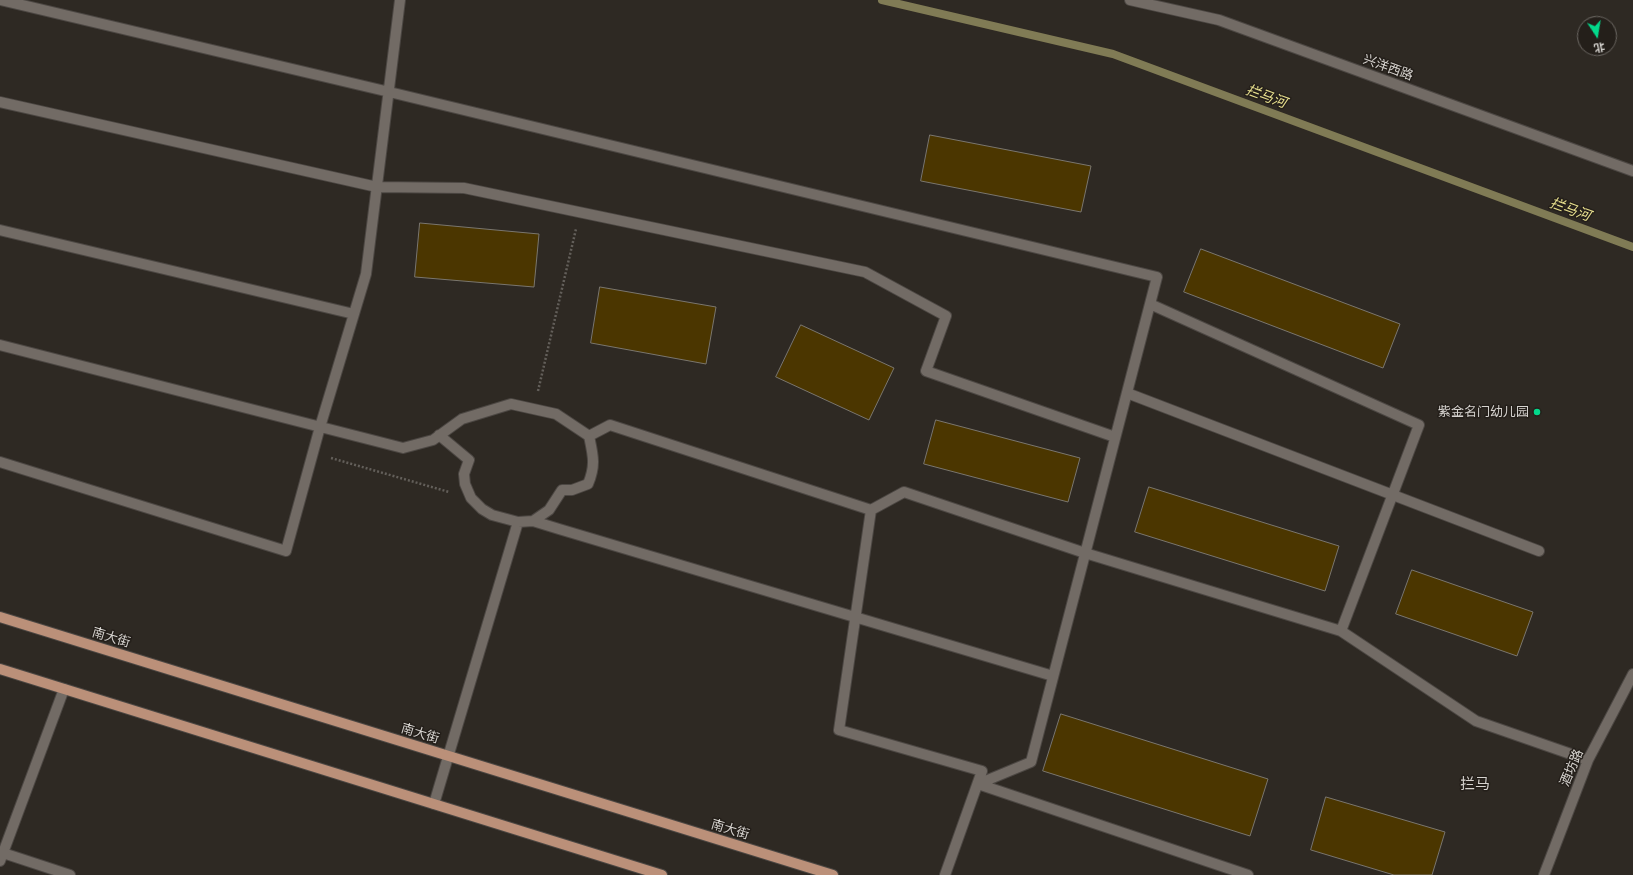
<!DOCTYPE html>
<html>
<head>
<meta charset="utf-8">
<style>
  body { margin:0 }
  #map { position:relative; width:1633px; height:875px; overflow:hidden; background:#2e2923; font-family:"Fira Sans","Noto Sans SC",sans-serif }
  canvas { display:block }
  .north { position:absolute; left:1577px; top:16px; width:40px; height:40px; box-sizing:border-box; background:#241f1a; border:1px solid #6b6762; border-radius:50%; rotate:168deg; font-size:11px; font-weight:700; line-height:16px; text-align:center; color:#d6d3cf }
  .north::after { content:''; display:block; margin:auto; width:14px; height:18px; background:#03d98b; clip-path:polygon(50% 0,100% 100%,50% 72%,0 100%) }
</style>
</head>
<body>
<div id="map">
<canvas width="1633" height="875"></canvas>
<div class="north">北</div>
</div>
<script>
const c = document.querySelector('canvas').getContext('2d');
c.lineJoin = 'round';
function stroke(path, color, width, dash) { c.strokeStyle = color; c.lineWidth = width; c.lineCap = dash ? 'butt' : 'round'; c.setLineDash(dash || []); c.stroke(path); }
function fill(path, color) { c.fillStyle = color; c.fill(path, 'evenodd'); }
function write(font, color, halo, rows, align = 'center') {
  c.font = font + ' "Fira Sans","Noto Sans SC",sans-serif'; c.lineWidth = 3; c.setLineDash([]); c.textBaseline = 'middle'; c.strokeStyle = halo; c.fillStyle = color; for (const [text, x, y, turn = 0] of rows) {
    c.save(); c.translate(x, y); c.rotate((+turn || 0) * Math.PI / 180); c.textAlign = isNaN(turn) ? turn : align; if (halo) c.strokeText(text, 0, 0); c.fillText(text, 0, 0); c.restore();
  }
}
stroke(new Path2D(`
  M 882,0 L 1113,54 L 1633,247`), '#807b55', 8);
const building = new Path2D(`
  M 930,135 L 1091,166 L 1081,212 L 921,181 Z
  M 420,223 L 539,234 L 534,287 L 415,277 Z
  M 1201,249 L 1400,324 L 1383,368 L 1184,292 Z
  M 600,287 L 716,307 L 706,364 L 591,343 Z
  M 801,325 L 894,368 L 869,420 L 776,377 Z
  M 936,420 L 1080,458 L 1068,502 L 924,464 Z
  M 1149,487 L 1339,546 L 1325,591 L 1135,532 Z
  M 1412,570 L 1533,612 L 1517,656 L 1396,614 Z
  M 1061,714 L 1268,779 L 1250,836 L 1043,771 Z
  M 1326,797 L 1445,832 L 1432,875 L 1394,875 L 1311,850 Z`);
fill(building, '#4b3600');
stroke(building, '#7a766e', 1);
const minor = new Path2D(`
  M 1,0 L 381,90 L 1157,277 L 1031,762 L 978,784
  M 1130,0 L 1219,20 L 1633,171
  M 0,102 L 377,187 L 464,188 L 865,272 L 946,316 L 926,371 L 1115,437
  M 0,230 L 354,314
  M 1150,304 L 1419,425 L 1341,631
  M 0,345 L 403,448 L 433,440 L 462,419 L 511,404 L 556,414 L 589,436 L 610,425 L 871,510 L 839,730 L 982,771 L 945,875
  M 1127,393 L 1539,551
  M 439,435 L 469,460 L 464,474 L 465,484 L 471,498 L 482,509 L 492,515 L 518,522 L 533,521 L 559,529 L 1053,676
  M 0,462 L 286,551 L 320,427 L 366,274 L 400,0
  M 871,510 L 904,492 L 1085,553 L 1341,631 L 1476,721 L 1588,760
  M 533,521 L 549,510 L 562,490 L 572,490 L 588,484 C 596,465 593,455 589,436
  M 978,784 L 1248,875
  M 434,804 L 518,522
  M 0,852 L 70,875
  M 0,861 L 64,689
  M 1544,875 L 1588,760 L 1633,674`);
const major = new Path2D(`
  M 0,617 L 833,875
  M 0,669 L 662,875`);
stroke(minor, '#4c4743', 12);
stroke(major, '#4c4743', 12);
stroke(new Path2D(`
  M 538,391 L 576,229
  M 331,458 L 449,492`), '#635f5a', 2.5, [2, 2]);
stroke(minor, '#726b65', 10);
stroke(major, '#bb9079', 10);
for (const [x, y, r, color] of [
  [1537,412,4,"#03d98b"]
]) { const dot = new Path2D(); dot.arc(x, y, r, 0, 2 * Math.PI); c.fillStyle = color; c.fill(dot); stroke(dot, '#241f1a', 1.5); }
write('13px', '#d6d3cf', '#241f1a', [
  ["兴洋西路",1388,68,20],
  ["南大街",111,638,17],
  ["南大街",420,734,17],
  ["酒坊路",1572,768,-67],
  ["南大街",730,830,17]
]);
write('13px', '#d6d3cf', '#241f1a', [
  ["紫金名门幼儿园",1529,412]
], 'right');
write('italic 14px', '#e9e18f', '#241f1a', [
  ["拦马河",1266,97,20],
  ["拦马河",1570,210,20]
]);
write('15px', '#d6d3cf', '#241f1a', [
  ["拦马",1475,785]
]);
</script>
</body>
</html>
